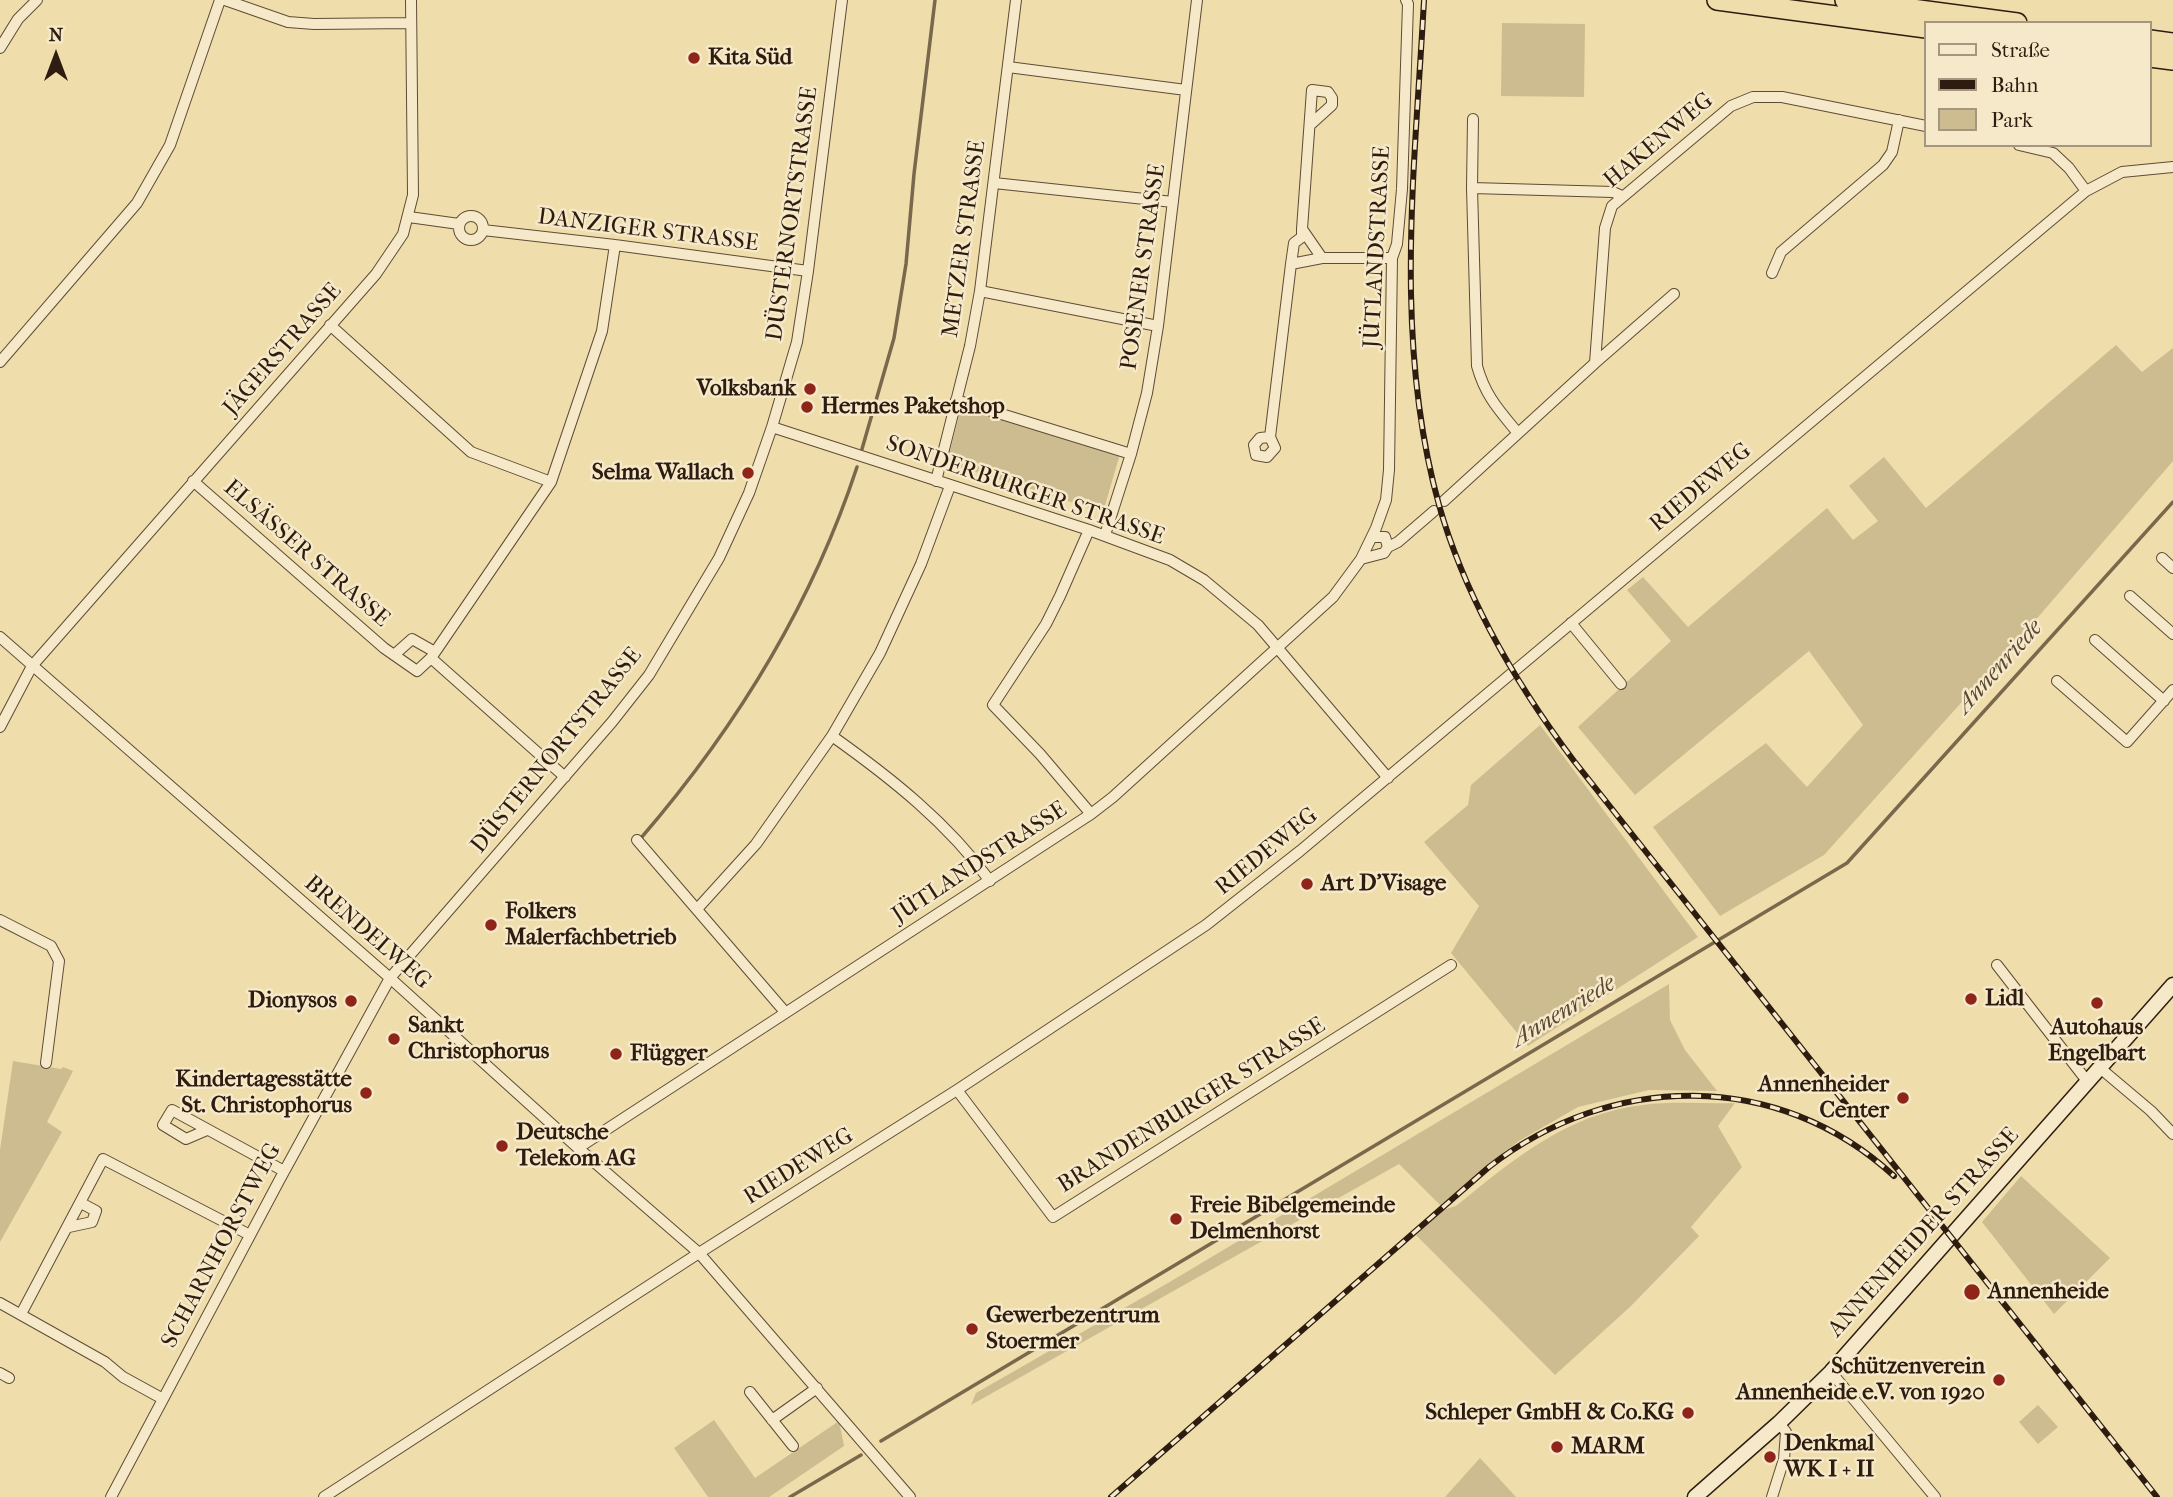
<!DOCTYPE html>
<html>
<head>
<meta charset="utf-8">
<style>
  body { margin:0 }
  #map { position:relative; width:2173px; height:1497px; overflow:hidden; background:#efddac; font-family:"IM FELL French Canon",serif }
  canvas { display:block }
  .legend { position:absolute; left:1924px; top:21px; width:228px; height:126px; box-sizing:border-box; background:#f5e9c9; border:2px solid #a5977f; margin:0; padding:9px 12px; list-style:none; font-size:21px; color:#2d1c0f }
  .legend li { display:flex; align-items:center; gap:14px; height:35px }
  .legend b { width:35px; border:2px solid #a5977f }
  .north { position:absolute; left:21px; top:21px; width:70px; height:70px; -webkit-text-stroke:5px #f5e9c9; paint-order:stroke; rotate:0deg; font-size:19px; font-weight:700; line-height:28px; text-align:center; color:#2d1c0f }
  .north::after { content:''; display:block; margin:auto; width:24px; height:32px; background:#2d1c0f; clip-path:polygon(50% 0,100% 100%,50% 72%,0 100%) }
</style>
</head>
<body>
<div id="map">
<canvas width="2173" height="1497"></canvas>
<ul class="legend">
<li><b style="height:9px;background:#f5e9c9"></b>Straße</li>
<li><b style="height:9px;background:#2d1c0f"></b>Bahn</li>
<li><b style="height:19px;background:#cebc91"></b>Park</li>
</ul>
<div class="north">N</div>
</div>
<script>
const c = document.querySelector('canvas').getContext('2d');
c.lineJoin = 'round';
function fill(path, color) { c.fillStyle = color; c.fill(path, 'evenodd'); }
function stroke(path, color, width, dash) { c.strokeStyle = color; c.lineWidth = width; c.lineCap = dash ? 'butt' : 'round'; c.setLineDash(dash || []); c.stroke(path); }
function write(font, color, halo, rows, align = 'center') {
  c.font = font + ' "IM FELL French Canon",serif'; c.lineWidth = 5; c.setLineDash([]); c.textBaseline = 'middle'; c.strokeStyle = halo; c.fillStyle = color; for (const [text, x, y, turn = 0] of rows) {
    c.save(); c.translate(x, y); c.rotate((+turn || 0) * Math.PI / 180); c.textAlign = isNaN(turn) ? turn : align; if (halo) c.strokeText(text, 0, 0); c.fillText(text, 0, 0); c.restore();
  }
}
fill(new Path2D(`
  M 1502,23 L 1585,24 L 1584,97 L 1501,96 Z
  M 2116,345 L 2142,372 L 2173,348 L 2173,461 L 2033,623 L 1824,855 L 1720,916 L 1653,827 L 1766,743 L 1807,787 L 1863,725 L 1809,651 L 1635,795 L 1578,727 L 1671,641 L 1627,590 L 1643,577 L 1688,627 L 1827,508 L 1853,540 L 1878,521 L 1849,486 L 1884,457 L 1926,508 Z
  M 961,408 L 1120,454 L 1103,512 L 947,463 Z
  M 1540,725 L 1698,937 L 1528,1046 L 1451,953 L 1479,906 L 1424,842 L 1468,805 L 1471,785 Z
  M 1669,984 L 1670,1020 L 1685,1050 L 1717,1091 L 1649,1090 L 1578,1107 L 1519,1141 L 1492,1161 L 1441,1206 L 1399,1164 L 971,1405 L 976,1393 L 1168,1283 Z
  M 13,1061 L 61,1069 L 63,1067 L 73,1071 L 47,1122 L 62,1132 L 0,1242 L 0,1150 Z
  M 1735,1103 L 1718,1126 L 1742,1167 L 1691,1227 L 1699,1236 L 1631,1306 L 1555,1375 L 1416,1235 L 1443,1210 L 1456,1206 C 1513,1160 1566,1114 1643,1105 C 1673,1101 1704,1104 1735,1103 Z
  M 2021,1176 L 2110,1258 L 2054,1314 L 1982,1222 Z
  M 2038,1405 L 2058,1427 L 2038,1444 L 2019,1422 Z
  M 714,1420 L 755,1478 L 839,1421 L 844,1446 L 769,1497 L 708,1497 L 674,1448 Z
  M 1480,1458 L 1516,1497 L 1445,1497 Z`), '#cebc91');
stroke(new Path2D(`
  M 862,449 L 894,338 L 906,264 L 914,174 L 935,0
  M 641,838 C 735,729 812,604 857,467
  M 881,1441 L 1847,863 L 2173,502
  M 790,1497 L 861,1455`), '#7a684d', 3.5);
const street = new Path2D(`
  M 225,0 L 288,22 L 314,24 L 411,23
  M 0,48 L 18,19 L 37,0
  M 1008,67 L 1186,90
  M 1473,119 L 1472,188 L 1477,366 C 1485,395 1498,409 1517,432
  M 1310,125 L 1332,105 L 1332,98 L 1328,92 L 1312,90 L 1302,229 L 1322,258 L 1392,258
  M 2019,145 L 2053,153 L 2069,168 L 2086,191
  M 994,183 L 1173,202
  M 1472,188 L 1613,192 L 1622,196
  M459 228a12 12 0 1 1 24 0a12 12 0 1 1-24 0Z
  M 409,217 L 459,224
  M 483,230 L 615,245 L 808,271
  M 1291,264 L 1294,243 L 1302,237 L 1302,229
  M 1772,273 L 1781,252 L 1883,165 L 1892,152 L 1899,120
  M 980,291 L 1158,326
  M 330,325 L 471,452 L 551,482
  M 0,362 L 137,203 L 170,145 L 220,0
  M 1595,363 L 1674,294
  M 956,400 L 1131,454
  M 772,427 L 1089,530 L 1170,560 L 1204,580 L 1258,625 L 1388,778
  M 1270,437 L 1260,438 L 1254,445 L 1256,455 L 1267,457 L 1275,448 L 1270,437 L 1291,264 L 1322,258
  M 193,481 L 384,648 L 417,671 L 431,658 L 565,777
  M 936,481 L 970,346 L 980,291 L 1016,0
  M 1444,501 L 1595,363 L 1605,228 L 1612,206 L 1731,106 L 1753,97 L 1782,97 L 1926,126
  M 1089,530 L 1060,596 L 1046,624 L 993,705 L 1040,754 L 1091,814
  M 1105,535 L 1131,454 L 1147,393 L 1158,326 L 1197,0
  M 1388,547 L 1398,542 L 1434,511
  M 2162,558 L 2173,568
  M 1361,559 L 1384,553 L 1388,547 L 1385,537 L 1372,537
  M 2130,596 L 2173,634
  M 1571,623 L 1621,684
  M 0,637 L 390,978 L 578,1148 L 699,1253 L 910,1497
  M 2095,640 L 2164,701
  M 394,655 L 412,639 L 435,652
  M 431,658 L 551,482 L 602,331 L 615,245
  M 2057,681 L 2127,742 L 2173,690
  M 0,727 L 32,666 L 376,274 L 403,234 L 413,195 L 411,0
  M 832,736 C 891,778 948,823 990,881
  M 637,840 L 785,1012
  M 698,908 L 756,844 L 832,736 L 880,653 L 921,564 L 950,486
  M 0,920 L 51,946 L 59,961 L 46,1063
  M 1997,965 L 2087,1081
  M 2100,1068 L 2151,1111 L 2173,1134
  M 957,1090 L 1053,1217 L 1451,965
  M 207,1130 L 186,1139 L 163,1125 L 172,1110 L 284,1171
  M 578,1148 L 1091,814 L 1113,797 L 1333,597 L 1361,559 L 1376,528 L 1386,500 L 1389,470 L 1392,258 L 1397,244 L 1402,189 L 1408,4 L 1406,0
  M 69,1227 L 92,1222 L 96,1211 L 81,1203
  M 0,1303 L 105,1362 L 123,1377 L 163,1399
  M 21,1314 L 103,1159 L 250,1235
  M 1831,1372 L 1935,1497
  M 0,1373 L 9,1378
  M 750,1392 L 793,1446
  M 772,1420 L 817,1388
  M 111,1497 L 280,1179 L 390,978 L 612,722 L 649,675 L 719,558 L 749,493 L 772,427 L 797,342 L 808,271 L 842,0
  M 324,1497 L 699,1253 L 957,1090 L 1206,925 L 1300,851 L 2086,191 L 2122,172 L 2173,167
  M 1772,1497 L 1784,1459 L 1786,1432 L 1779,1423`);
const secondary = new Path2D(`
  M 1695,1497 L 1779,1423 L 1831,1372 L 2173,985`);
const highway = new Path2D(`
  M 1717,0 L 1926,28
  M 1845,0 L 2017,23
  M 2150,40 L 2173,43
  M 2150,57 L 2173,60`);
stroke(street, '#5e4c36', 12);
stroke(secondary, '#2d1c0f', 17);
stroke(highway, '#2d1c0f', 22);
stroke(street, '#f5e9c9', 10);
stroke(secondary, '#f5e9c9', 14);
stroke(highway, '#efddac', 19);
const rail = new Path2D(`
  M 1424,0 C 1415,168 1393,340 1439,505 C 1465,597 1516,684 1574,761 L 2157,1497
  M 1111,1497 L 1489,1167 C 1611,1072 1778,1069 1894,1176`);
stroke(rail, '#2d1c0f', 6);
stroke(rail, '#f5e9c9', 3.5, [10]);
for (const [x, y, r, color] of [
  [694,58,7,"#8f2418"],
  [810,389,7,"#8f2418"],
  [807,407,7,"#8f2418"],
  [748,473,7,"#8f2418"],
  [1307,884,7,"#8f2418"],
  [491,925,7,"#8f2418"],
  [1971,999,7,"#8f2418"],
  [351,1001,7,"#8f2418"],
  [2097,1003,7,"#8f2418"],
  [394,1039,7,"#8f2418"],
  [616,1054,7,"#8f2418"],
  [366,1093,7,"#8f2418"],
  [1903,1098,7,"#8f2418"],
  [502,1146,7,"#8f2418"],
  [1176,1219,7,"#8f2418"],
  [1972,1292,9,"#8f2418"],
  [972,1329,7,"#8f2418"],
  [1999,1380,7,"#8f2418"],
  [1688,1413,7,"#8f2418"],
  [1557,1447,7,"#8f2418"],
  [1770,1457,7,"#8f2418"]
]) { const dot = new Path2D(); dot.arc(x, y, r, 0, 2 * Math.PI); c.fillStyle = color; c.fill(dot); stroke(dot, '#f5e9c9', 2.5); }
write('bold 23px', '#2d1c0f', '#f5e9c9', [
  ["Kita Süd",708,58],
  ["Volksbank",796,389,"right"],
  ["Hermes Paketshop",821,407],
  ["Selma Wallach",734,473,"right"],
  ["Art D'Visage",1321,884],
  ["Folkers",505,912],
  ["Malerfachbetrieb",505,938],
  ["Lidl",1985,999],
  ["Dionysos",337,1001,"right"],
  ["Sankt",408,1026],
  ["Christophorus",408,1052],
  ["Autohaus",2097,1028,"center"],
  ["Engelbart",2097,1054,"center"],
  ["Flügger",630,1054],
  ["Kindertagesstätte",352,1080,"right"],
  ["St. Christophorus",352,1106,"right"],
  ["Annenheider",1889,1085,"right"],
  ["Center",1889,1111,"right"],
  ["Deutsche",516,1133],
  ["Telekom AG",516,1159],
  ["Freie Bibelgemeinde",1190,1206],
  ["Delmenhorst",1190,1232],
  ["Annenheide",1988,1292],
  ["Gewerbezentrum",986,1316],
  ["Stoermer",986,1342],
  ["Schützenverein",1985,1367,"right"],
  ["Annenheide e.V. von 1920",1985,1393,"right"],
  ["Schleper GmbH & Co.KG",1674,1413,"right"],
  ["Denkmal",1784,1444],
  ["WK I + II",1784,1470],
  ["MARM",1571,1447]
], 'left');
write('23px', '#2d1c0f', '#f5e9c9', [
  ["HAKENWEG",1659,141,-40],
  ["DÜSTERNORTSTRASSE",793,214,-82],
  ["DANZIGER STRASSE",648,231,7],
  ["METZER STRASSE",965,239,-82],
  ["JÜTLANDSTRASSE",1378,247,-87],
  ["POSENER STRASSE",1144,267,-82],
  ["JÄGERSTRASSE",283,350,-49],
  ["RIEDEWEG",1701,488,-40],
  ["SONDERBURGER STRASSE",1025,491,19],
  ["ELSÄSSER STRASSE",306,554,41],
  ["DÜSTERNORTSTRASSE",557,751,-51],
  ["RIEDEWEG",1267,852,-39],
  ["JÜTLANDSTRASSE",980,863,-33],
  ["BRENDELWEG",367,933,41],
  ["BRANDENBURGER STRASSE",1192,1106,-32],
  ["RIEDEWEG",799,1167,-32],
  ["ANNENHEIDER STRASSE",1924,1233,-48],
  ["SCHARNHORSTWEG",222,1246,-62]
]);
write('italic 24px', '#5a4833', '#f5e9c9', [
  ["Annenriede",2000,667,-48],
  ["Annenriede",1564,1012,-31]
]);
</script>
</body>
</html>
